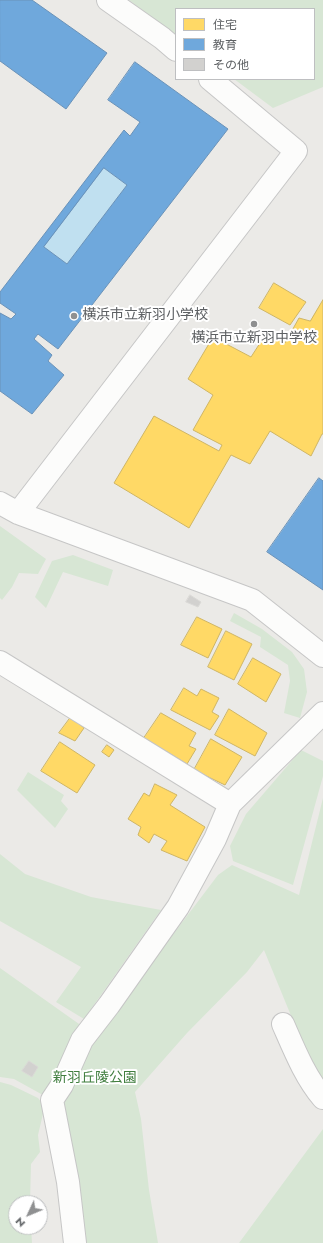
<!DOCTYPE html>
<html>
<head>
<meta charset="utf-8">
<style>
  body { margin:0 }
  #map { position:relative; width:323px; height:1243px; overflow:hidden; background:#ebeae7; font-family:Jost,"Noto Sans JP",sans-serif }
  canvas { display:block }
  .legend { position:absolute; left:175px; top:8px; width:140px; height:72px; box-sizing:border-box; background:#fff; border:1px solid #bebfc1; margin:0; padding:5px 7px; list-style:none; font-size:12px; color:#5d6063 }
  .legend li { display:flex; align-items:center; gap:8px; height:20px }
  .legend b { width:20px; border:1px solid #bebfc1 }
  .north { position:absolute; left:8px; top:1195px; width:40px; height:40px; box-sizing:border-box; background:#fff; border:1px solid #bebfc1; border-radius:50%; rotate:226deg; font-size:11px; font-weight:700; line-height:16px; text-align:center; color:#5d6063 }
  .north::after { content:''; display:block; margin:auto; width:14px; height:18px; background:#8f9091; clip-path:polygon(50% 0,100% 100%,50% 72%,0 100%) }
</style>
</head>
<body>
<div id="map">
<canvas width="323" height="1243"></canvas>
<ul class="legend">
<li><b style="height:11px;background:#ffd966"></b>住宅</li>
<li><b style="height:11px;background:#6fa8dc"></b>教育</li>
<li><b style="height:11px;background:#d2d1cf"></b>その他</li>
</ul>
<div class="north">N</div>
</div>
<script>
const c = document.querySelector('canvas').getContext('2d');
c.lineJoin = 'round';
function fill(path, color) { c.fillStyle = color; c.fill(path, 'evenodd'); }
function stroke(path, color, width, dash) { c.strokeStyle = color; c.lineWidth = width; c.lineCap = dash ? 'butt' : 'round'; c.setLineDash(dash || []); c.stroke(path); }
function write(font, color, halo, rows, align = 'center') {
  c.font = font + ' Jost,"Noto Sans JP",sans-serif'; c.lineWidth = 4; c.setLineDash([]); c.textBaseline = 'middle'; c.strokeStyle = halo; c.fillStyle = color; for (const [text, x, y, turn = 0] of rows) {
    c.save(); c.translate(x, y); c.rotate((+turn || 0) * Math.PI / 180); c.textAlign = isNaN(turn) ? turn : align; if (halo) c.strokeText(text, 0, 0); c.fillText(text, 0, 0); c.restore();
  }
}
fill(new Path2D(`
  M 129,0 L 323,0 L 323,87 L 273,108 L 234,79 L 314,79 L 314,9 L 176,9 L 176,35 Z
  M 0,526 L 46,559 L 38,574 L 19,573 L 12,587 L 2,600 L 0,598 Z
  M 73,555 L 113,570 L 108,586 L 63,572 L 46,608 L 35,597 L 52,561 Z
  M 234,613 L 262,629 L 292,652 L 304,669 L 307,692 L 300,718 L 284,713 L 290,681 L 288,665 L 260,647 L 261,637 L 230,621 Z
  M 301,750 L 323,761 L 323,776 L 293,885 L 233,861 L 230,846 L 246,814 Z
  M 28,772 L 64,795 L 61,801 L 68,809 L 55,828 L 17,790 Z
  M 323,798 L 323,1083 L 315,1074 L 264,950 L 247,972 L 187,1033 L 135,1092 L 141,1119 L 149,1190 L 158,1243 L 82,1243 L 61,1105 L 14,1079 L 0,1077 L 0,968 L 96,1036 L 218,875 L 232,865 L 299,895 Z
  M 0,854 L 25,874 L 91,897 L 161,910 L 84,1019 L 56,1002 L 81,967 L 0,921 Z
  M 0,1082 L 11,1085 L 38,1098 L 42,1103 L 43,1114 L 38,1135 L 40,1152 L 31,1164 L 30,1203 L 16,1203 L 16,1227 L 31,1227 L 32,1243 L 0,1243 Z
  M 323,1129 L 323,1243 L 239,1243 Z`), '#d7e6d4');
fill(new Path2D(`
  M 104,168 L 127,185 L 67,264 L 44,247 Z`), '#c0e0f0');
const homes = new Path2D(`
  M 274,283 L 306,302 L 290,325 L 259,308 Z
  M 323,300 L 323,434 L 322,434 L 311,456 L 270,431 L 250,464 L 231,455 L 189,528 L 114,483 L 154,416 L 219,451 L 222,445 L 193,430 L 213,395 L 188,379 L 213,337 L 251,357 L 262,340 L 272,343 L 276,338 L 285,343 L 299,318 L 310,321 Z
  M 197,617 L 222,629 L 208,658 L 181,645 Z
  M 226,631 L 252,644 L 234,680 L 208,667 Z
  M 253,658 L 281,674 L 266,702 L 238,684 Z
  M 184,688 L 197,696 L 201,689 L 219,698 L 212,712 L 219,716 L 210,730 L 171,710 Z
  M 229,709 L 267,733 L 255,756 L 215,735 Z
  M 161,713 L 196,733 L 189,746 L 196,749 L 187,764 L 144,738 Z
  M 71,717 L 84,728 L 75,741 L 59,733 Z
  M 211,739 L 242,757 L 225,785 L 194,770 Z
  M 60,742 L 95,765 L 77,793 L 41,771 Z
  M 107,745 L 114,750 L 109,757 L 102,752 Z
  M 155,784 L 177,795 L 170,805 L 205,827 L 187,861 L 161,850 L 167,841 L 154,834 L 149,843 L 138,835 L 141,827 L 128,819 L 144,793 L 149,796 Z`);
fill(homes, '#ffd966');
stroke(homes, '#ceb565', 1);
const schools = new Path2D(`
  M 0,0 L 32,0 L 107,53 L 66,109 L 0,61 Z
  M 135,62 L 228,129 L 58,349 L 38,334 L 34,339 L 52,355 L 48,361 L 64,375 L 32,414 L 0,391 L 0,313 L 11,319 L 16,314 L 0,303 L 0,292 L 124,130 L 130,136 L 140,122 L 108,100 ZM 104,168 L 127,185 L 67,264 L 44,247 Z
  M 319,478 L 323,481 L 323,590 L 267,552 Z`);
fill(schools, '#6fa8dc');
stroke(schools, '#6a92b8', 1);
const building = new Path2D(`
  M 190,595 L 201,602 L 198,607 L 186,602 Z
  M 29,1061 L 38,1067 L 32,1077 L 22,1071 Z`);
fill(building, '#d2d1cf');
stroke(building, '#dad9d6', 1);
const street = new Path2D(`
  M 108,0 L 162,38 L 176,50
  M 0,503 L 18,513 L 252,600 L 323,656
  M 18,513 L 296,151 L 210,79
  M 0,662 L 230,804
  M 283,1024 C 294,1049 305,1077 323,1098
  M 75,1243 L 68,1182 L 52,1100 L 62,1085 L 82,1040 L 109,1005 L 178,907 L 215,839 L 230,804 L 323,713`);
stroke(street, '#c6c6c6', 24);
stroke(street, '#fcfcfb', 22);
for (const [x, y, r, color] of [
  [74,316,4,"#8f9091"],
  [254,324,4,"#8f9091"]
]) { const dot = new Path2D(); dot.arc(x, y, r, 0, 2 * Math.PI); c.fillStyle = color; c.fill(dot); stroke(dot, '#fff', 1.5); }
write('14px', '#5d6063', '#fff', [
  ["横浜市立新羽小学校",82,316],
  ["横浜市立新羽中学校",254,339,"center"]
], 'left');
write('14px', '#427f40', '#fff', [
  ["新羽丘陵公園",95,1079]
]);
</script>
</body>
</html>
